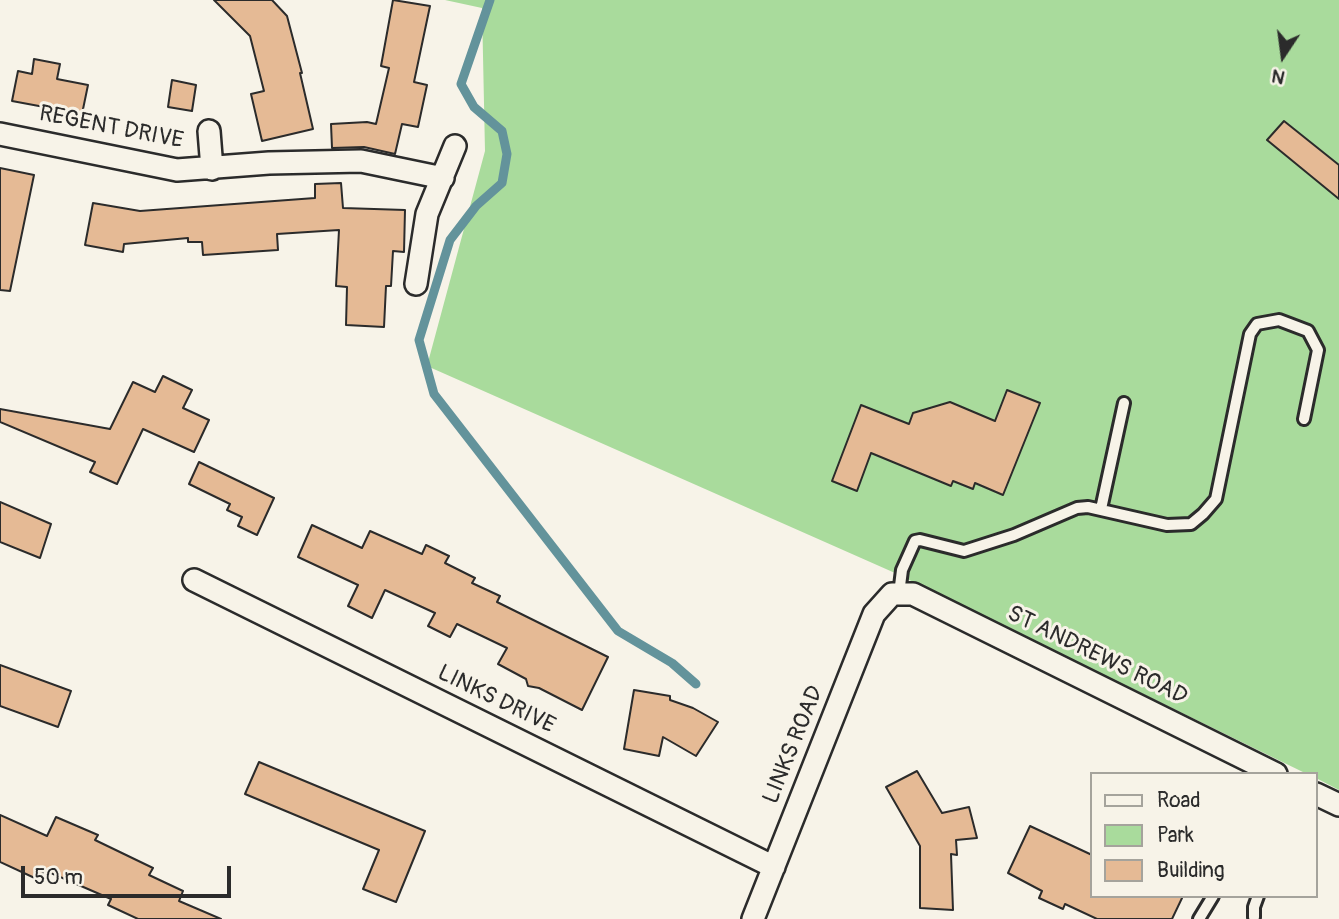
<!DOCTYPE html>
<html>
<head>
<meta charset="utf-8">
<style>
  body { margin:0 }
  #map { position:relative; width:1339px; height:919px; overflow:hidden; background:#f7f3e8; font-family:Pangolin,sans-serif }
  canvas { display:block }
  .legend { position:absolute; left:1090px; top:772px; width:228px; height:126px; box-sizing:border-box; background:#f7f3e8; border:2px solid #a5a39c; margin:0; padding:9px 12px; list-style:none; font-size:21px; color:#2b2b2b }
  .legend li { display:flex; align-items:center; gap:14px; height:35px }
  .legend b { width:35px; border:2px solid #a5a39c }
  .north { position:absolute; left:1248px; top:21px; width:70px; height:70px; -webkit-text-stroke:5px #f7f3e8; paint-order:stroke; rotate:193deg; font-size:19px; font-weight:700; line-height:28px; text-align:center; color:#2b2b2b }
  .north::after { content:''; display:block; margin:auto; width:24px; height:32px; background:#2b2b2b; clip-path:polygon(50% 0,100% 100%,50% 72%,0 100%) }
  .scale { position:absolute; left:21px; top:866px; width:210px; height:32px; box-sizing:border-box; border:4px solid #2b2b2b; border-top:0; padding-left:9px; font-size:21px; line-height:24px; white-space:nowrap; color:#2b2b2b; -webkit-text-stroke:5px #f7f3e8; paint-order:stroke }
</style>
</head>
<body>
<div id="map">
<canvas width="1339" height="919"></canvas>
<ul class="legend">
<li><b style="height:9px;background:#f7f3e8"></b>Road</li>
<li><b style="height:19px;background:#a9db9c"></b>Park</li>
<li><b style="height:19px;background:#e5ba95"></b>Building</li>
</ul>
<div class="north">N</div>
<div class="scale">50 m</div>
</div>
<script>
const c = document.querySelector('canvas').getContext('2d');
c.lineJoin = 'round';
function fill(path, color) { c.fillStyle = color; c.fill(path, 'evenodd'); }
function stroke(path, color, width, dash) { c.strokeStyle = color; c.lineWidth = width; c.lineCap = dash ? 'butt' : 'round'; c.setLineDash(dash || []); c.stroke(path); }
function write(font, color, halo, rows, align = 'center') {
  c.font = font + ' Pangolin,sans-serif'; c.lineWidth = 6; c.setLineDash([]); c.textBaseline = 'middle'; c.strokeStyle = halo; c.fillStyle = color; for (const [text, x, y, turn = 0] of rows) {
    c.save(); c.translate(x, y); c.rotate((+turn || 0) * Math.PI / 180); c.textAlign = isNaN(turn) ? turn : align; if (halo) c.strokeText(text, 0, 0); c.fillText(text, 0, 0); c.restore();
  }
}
fill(new Path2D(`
  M 445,0 L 1339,0 L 1339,790 L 1316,778 L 1316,774 L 1307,774 L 895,573 L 427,366 L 485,151 L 482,8 Z`), '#a9db9c');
stroke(new Path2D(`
  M 490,0 L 461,84 L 474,107 L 502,131 L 507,154 L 502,183 L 476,206 L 450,240 L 419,340 L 434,394 L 618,631 L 672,663 L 696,684`), '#63939b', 9);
const building = new Path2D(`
  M 214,0 L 272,0 L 287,16 L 302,73 L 300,73 L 313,129 L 262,141 L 251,94 L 264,91 L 250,36 Z
  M 393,0 L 430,6 L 414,82 L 427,85 L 418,127 L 402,124 L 395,154 L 364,147 L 332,148 L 331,124 L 367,122 L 376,124 L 389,68 L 381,66 Z
  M 34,59 L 60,64 L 57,79 L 88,85 L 82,114 L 12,101 L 18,71 L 32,74 Z
  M 172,80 L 196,85 L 192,111 L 168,107 Z
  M 1284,121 L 1339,165 L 1339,199 L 1267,140 Z
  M 0,168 L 34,175 L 10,291 L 0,290 Z
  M 341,183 L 343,208 L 405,210 L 404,252 L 393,251 L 391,286 L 386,286 L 384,327 L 346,325 L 347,287 L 336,286 L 339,230 L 277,234 L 278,250 L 203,255 L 202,242 L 188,242 L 188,238 L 124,244 L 123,252 L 85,245 L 93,203 L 140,211 L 315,198 L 315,184 Z
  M 163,376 L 192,390 L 183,408 L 209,420 L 194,452 L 143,429 L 117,484 L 90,472 L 95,462 L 0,422 L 0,409 L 110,429 L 133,382 L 155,392 Z
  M 1007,390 L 1040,403 L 1003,495 L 975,483 L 973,489 L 953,481 L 951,486 L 871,453 L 857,491 L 832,481 L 861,405 L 909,424 L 913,413 L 950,402 L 995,421 Z
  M 199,462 L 274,498 L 257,535 L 238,526 L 242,517 L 227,510 L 230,504 L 189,484 Z
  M 0,502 L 51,524 L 40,558 L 0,542 Z
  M 312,525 L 362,548 L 370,531 L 422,554 L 426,545 L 449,556 L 445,563 L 475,578 L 472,583 L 500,596 L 497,602 L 608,657 L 582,710 L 539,688 L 528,686 L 526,679 L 498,664 L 507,648 L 457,624 L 450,637 L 428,626 L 435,613 L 385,590 L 372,618 L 348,606 L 358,585 L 298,557 Z
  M 0,665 L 71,691 L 58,727 L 0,706 Z
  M 634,690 L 670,696 L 670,700 L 693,708 L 718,722 L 696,756 L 663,737 L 659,756 L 624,749 Z
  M 259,762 L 425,831 L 396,902 L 363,889 L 379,850 L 245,794 Z
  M 917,771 L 942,813 L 969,807 L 977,838 L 956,840 L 957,855 L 951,854 L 953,910 L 920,908 L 920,846 L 886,787 Z
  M 0,815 L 47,836 L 56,817 L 98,835 L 95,840 L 153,868 L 149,875 L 183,891 L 179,901 L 221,919 L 138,919 L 108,905 L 111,899 L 44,870 L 39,880 L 0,862 Z
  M 1030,826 L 1092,855 L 1092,896 L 1183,896 L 1172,919 L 1097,919 L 1065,904 L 1063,909 L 1039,898 L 1042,891 L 1008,873 Z`);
fill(building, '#e5ba95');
stroke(building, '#2b2b2b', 2);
const lane = new Path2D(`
  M 1101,509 L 1124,403
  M 899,594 L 902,570 L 915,541 L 920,540 L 964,551 L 1014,535 L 1077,508 L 1088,507 L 1167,525 L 1191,524 L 1203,514 L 1216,499 L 1250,334 L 1257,324 L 1279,320 L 1308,331 L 1318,350 L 1304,419
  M 1254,917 L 1254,907 L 1258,896
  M 1199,919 L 1213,896`);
const street = new Path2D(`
  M 209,131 L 212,169
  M 0,134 L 177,170 L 269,163 L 361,161 L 443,178
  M 416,284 L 427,214 L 455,146
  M 194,580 L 774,867
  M 1316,794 L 1339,805
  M 753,919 L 874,614 L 892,594 L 913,594 L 1276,774`);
stroke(lane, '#2b2b2b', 16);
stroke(street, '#2b2b2b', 26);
stroke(lane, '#f7f3e8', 10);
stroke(street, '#f7f3e8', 21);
write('23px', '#2b2b2b', '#f7f3e8', [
  ["REGENT DRIVE",111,128,11],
  ["ST ANDREWS ROAD",1097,656,26],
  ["LINKS DRIVE",496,700,26],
  ["LINKS ROAD",794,745,-68]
]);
</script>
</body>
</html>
